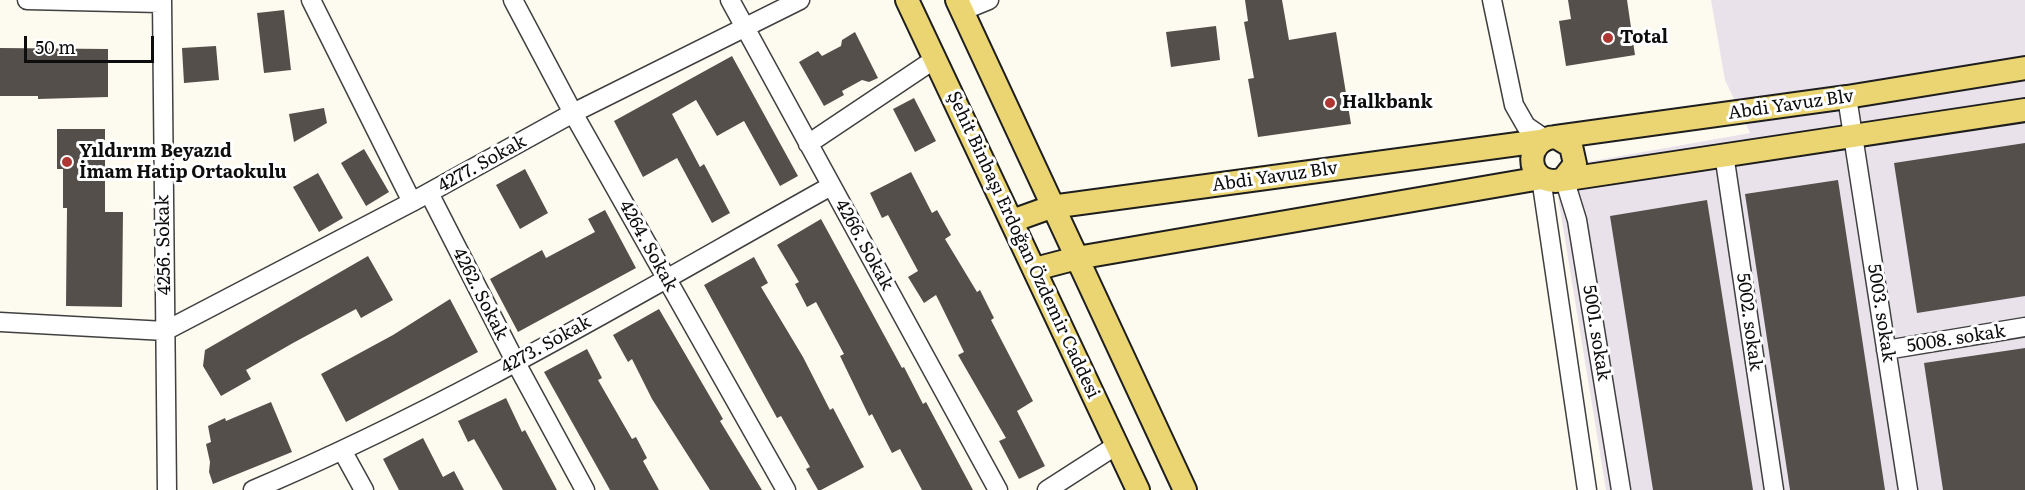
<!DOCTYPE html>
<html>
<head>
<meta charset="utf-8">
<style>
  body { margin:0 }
  #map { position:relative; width:2025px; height:490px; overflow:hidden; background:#fdfbef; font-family:Literata,serif }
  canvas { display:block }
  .scale { position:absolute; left:24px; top:36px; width:130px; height:27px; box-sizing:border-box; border:3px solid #0d0d0d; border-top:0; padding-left:8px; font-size:18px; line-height:21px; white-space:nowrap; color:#0d0d0d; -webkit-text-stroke:4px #fff; paint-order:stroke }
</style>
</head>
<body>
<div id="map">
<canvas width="2025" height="490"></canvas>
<div class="scale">50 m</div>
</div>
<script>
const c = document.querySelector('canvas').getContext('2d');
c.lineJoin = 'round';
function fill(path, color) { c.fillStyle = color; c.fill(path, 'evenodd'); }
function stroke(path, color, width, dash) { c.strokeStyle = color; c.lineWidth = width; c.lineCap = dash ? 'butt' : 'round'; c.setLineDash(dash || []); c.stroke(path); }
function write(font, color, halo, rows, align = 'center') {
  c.font = font + ' Literata,serif'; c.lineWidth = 6; c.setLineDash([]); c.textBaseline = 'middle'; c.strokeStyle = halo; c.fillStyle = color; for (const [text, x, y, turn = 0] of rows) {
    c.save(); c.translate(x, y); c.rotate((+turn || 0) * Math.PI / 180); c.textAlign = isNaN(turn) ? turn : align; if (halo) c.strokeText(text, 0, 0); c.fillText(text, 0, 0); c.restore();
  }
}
fill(new Path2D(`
  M 1711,0 L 2025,0 L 2025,490 L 1606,490 L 1558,197 L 1581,163 L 1750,133 L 1725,80 Z`), '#eae2eb');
fill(new Path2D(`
  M 1245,0 L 1282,0 L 1289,40 L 1336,32 L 1351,124 L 1258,137 L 1248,79 L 1254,78 L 1244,22 L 1248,21 Z
  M 1568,0 L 1627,0 L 1635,55 L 1566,66 L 1559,21 L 1571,19 Z
  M 284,10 L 291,70 L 264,73 L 257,13 Z
  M 1216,26 L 1220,60 L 1171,67 L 1166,32 Z
  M 855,32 L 878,78 L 869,82 L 862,80 L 842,91 L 844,95 L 824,106 L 799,62 L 818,51 L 822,56 L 841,46 L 842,40 Z
  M 216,46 L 219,80 L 184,83 L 182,48 Z
  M 0,48 L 108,49 L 108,97 L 38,99 L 38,96 L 0,96 Z
  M 732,56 L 798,176 L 780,186 L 744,121 L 717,136 L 696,100 L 672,114 L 700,167 L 704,164 L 730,213 L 712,223 L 677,158 L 643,177 L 614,121 Z
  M 914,98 L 936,141 L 915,152 L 893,109 Z
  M 324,108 L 327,123 L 294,142 L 289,114 Z
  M 57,129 L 105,129 L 105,212 L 123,212 L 122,307 L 66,306 L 67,208 L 63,208 L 63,169 L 57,169 Z
  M 2025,143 L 2025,296 L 1917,313 L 1894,163 Z
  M 364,149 L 389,192 L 366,206 L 341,163 Z
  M 525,169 L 548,213 L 520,229 L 496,185 Z
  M 911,172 L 932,213 L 937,210 L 951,235 L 945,239 L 977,292 L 980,290 L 994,318 L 991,320 L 1033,401 L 1017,411 L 1045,466 L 1019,479 L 999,441 L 1006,438 L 958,355 L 964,352 L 936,295 L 924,303 L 908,277 L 918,271 L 888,215 L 882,218 L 870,193 Z
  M 318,173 L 343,218 L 319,232 L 293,187 Z
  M 1838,180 L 1885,490 L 1790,490 L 1745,194 Z
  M 1707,200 L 1753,490 L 1653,490 L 1610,216 Z
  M 605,210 L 636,268 L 518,332 L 490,279 L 542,250 L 546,258 L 595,232 L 588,219 Z
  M 821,219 L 902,368 L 904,367 L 923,404 L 926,402 L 973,490 L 922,490 L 900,449 L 892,453 L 872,414 L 869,416 L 840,356 L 844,354 L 816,302 L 807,307 L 795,284 L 799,282 L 777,245 Z
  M 368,256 L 393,300 L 361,318 L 356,309 L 293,343 L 246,370 L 251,379 L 221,396 L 203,366 L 205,350 Z
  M 754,257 L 768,283 L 761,287 L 803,357 L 830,410 L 833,408 L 864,467 L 821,490 L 818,490 L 806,469 L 810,467 L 781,416 L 777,418 L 704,285 Z
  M 450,299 L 478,352 L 346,422 L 321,374 L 393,335 Z
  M 659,309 L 723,419 L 720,421 L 762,490 L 710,490 L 652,399 L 632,359 L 628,362 L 613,335 Z
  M 2025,348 L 2025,490 L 1943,490 L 1924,363 Z
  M 587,349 L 602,378 L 598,380 L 632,439 L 636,437 L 647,458 L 643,461 L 659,490 L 610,490 L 544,372 Z
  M 506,398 L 522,432 L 525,430 L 557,490 L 503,490 L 474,439 L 468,442 L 458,421 Z
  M 271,402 L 292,452 L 213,484 L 209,472 L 210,462 L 206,444 L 211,442 L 208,426 L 225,418 L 226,421 Z
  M 423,438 L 443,477 L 454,471 L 464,490 L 399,490 L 383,459 Z`), '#544f4b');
const minor = new Path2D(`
  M 27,0 L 160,3
  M 162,0 L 167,490
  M 311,0 L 412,202
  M 513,0 L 573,113 L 786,490
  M 730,0 L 998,490
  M 1492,0 L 1514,105 L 1526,126 L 1545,139
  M 962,11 L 989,0
  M 1847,97 L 1908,490
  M 808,144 L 935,59
  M 1724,154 L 1774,490
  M 1541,178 L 1587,490
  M 1564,178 L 1577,220 L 1621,490
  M 429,193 L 516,363 L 585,490
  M 0,322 L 165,331 L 412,202 L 573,113 L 800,0
  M 1886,350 L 2025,327
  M 343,452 L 364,490
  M 253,490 C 454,405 641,292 831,186
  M 1047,490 L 1117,445`);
const major = new Path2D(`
  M 907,0 L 1138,490
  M 957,0 L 1185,490
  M 1556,137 L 1847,97 L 2025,68
  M 1564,178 L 1575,164 L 1571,146 L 1556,137 C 1525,138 1524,181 1555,181 L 2025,110
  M 1012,221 L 1051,207 L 1540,141
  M 1035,269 L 1077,258 L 1541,178`);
stroke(minor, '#404040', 21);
stroke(major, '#1e1e1e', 26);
stroke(minor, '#fff', 18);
stroke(major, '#ead572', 22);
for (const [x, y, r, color] of [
  [1608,38,6,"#ae3734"],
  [1330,103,6,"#ae3734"],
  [67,162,6,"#ae3734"]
]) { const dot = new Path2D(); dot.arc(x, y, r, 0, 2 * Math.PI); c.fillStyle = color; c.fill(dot); stroke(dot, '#fff', 2); }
write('bold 18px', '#0d0d0d', '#fff', [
  ["Total",1620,38],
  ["Halkbank",1342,103],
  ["Yıldırım Beyazıd",79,152],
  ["İmam Hatip Ortaokulu",79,173]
], 'left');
write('18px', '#0d0d0d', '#fff', [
  ["Abdi Yavuz Blv",1791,105,-8],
  ["4277. Sokak",482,164,-29],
  ["Abdi Yavuz Blv",1275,177,-8],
  ["4256. Sokak",164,245,-91],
  ["4266. Sokak",864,245,61],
  ["Şehit Binbaşı Erdoğan Özdemir Caddesi",1023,245,65],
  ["4264. Sokak",648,246,61],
  ["4262. Sokak",480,294,63],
  ["5003. sokak",1881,313,81],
  ["5002. sokak",1749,322,82],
  ["5001. sokak",1596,333,81],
  ["5008. sokak",1956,339,-9],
  ["4273. Sokak",546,345,-29]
]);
</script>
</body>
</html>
